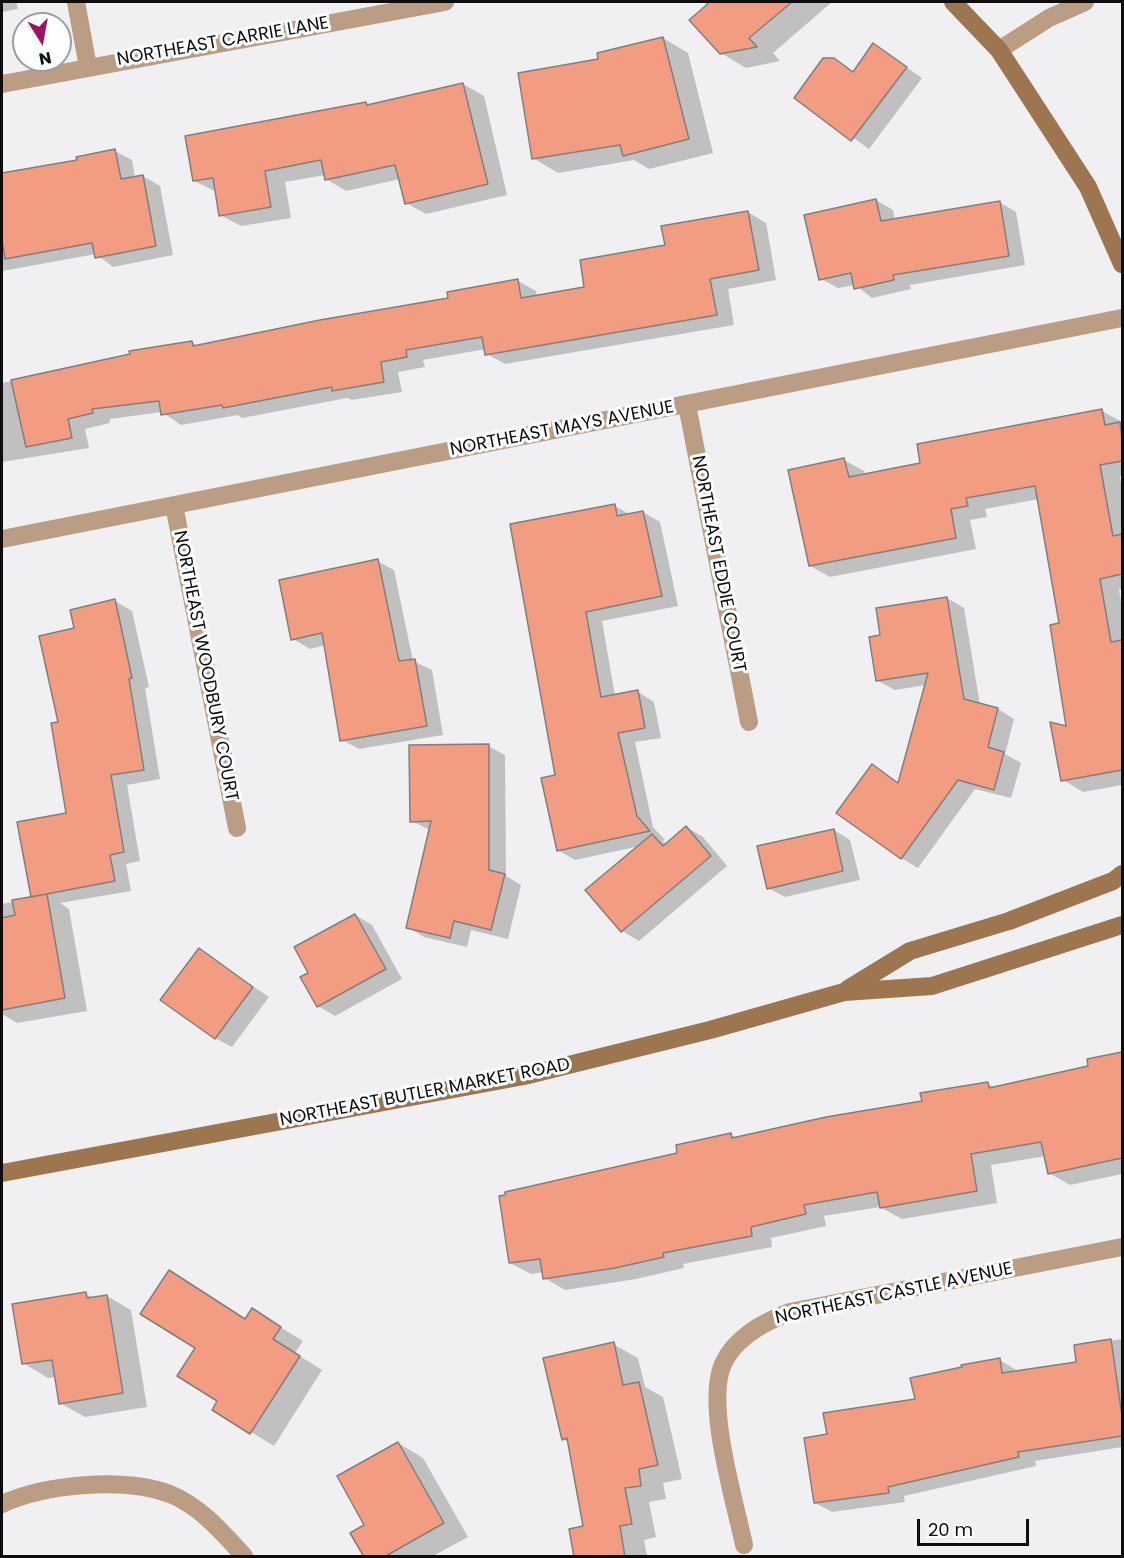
<!DOCTYPE html>
<html>
<head>
<meta charset="utf-8">
<style>
  body { margin:0 }
  #map { position:relative; width:1124px; height:1558px; overflow:hidden; background:#f0f0f2; font-family:Poppins,sans-serif }
  canvas { display:block }
  .frame { position:absolute; inset:0; border:3px solid #0d0d0d; pointer-events:none }
  .north { position:absolute; left:12px; top:12px; width:60px; height:60px; box-sizing:border-box; background:#fdfeff; border:2px solid #9d9e9e; border-radius:50%; rotate:169deg; font-size:16px; font-weight:700; line-height:24px; text-align:center; color:#0d0d0d }
  .north::after { content:''; display:block; margin:auto; width:21px; height:27px; background:#9e1360; clip-path:polygon(50% 0,100% 100%,50% 72%,0 100%) }
  .scale { position:absolute; left:917px; top:1519px; width:112px; height:27px; box-sizing:border-box; border:3px solid #0d0d0d; border-top:0; padding-left:8px; font-size:18px; line-height:21px; white-space:nowrap; color:#0d0d0d; -webkit-text-stroke:4px #fdfeff; paint-order:stroke }
</style>
</head>
<body>
<div id="map">
<canvas width="1124" height="1558"></canvas>
<div class="frame"></div>
<div class="north">N</div>
<div class="scale">20 m</div>
</div>
<script>
const c = document.querySelector('canvas').getContext('2d');
c.lineJoin = 'round';
function fill(path, color) { c.fillStyle = color; c.fill(path, 'evenodd'); }
function stroke(path, color, width, dash) { c.strokeStyle = color; c.lineWidth = width; c.lineCap = dash ? 'butt' : 'round'; c.setLineDash(dash || []); c.stroke(path); }
function write(font, color, halo, rows, align = 'center') {
  c.font = font + ' Poppins,sans-serif'; c.lineWidth = 6; c.setLineDash([]); c.textBaseline = 'middle'; c.strokeStyle = halo; c.fillStyle = color; for (const [text, x, y, turn = 0] of rows) {
    c.save(); c.translate(x, y); c.rotate((+turn || 0) * Math.PI / 180); c.textAlign = isNaN(turn) ? turn : align; if (halo) c.strokeText(text, 0, 0); c.fillText(text, 0, 0); c.restore();
  }
}
fill(new Path2D(`
  M 2,2 L 16,2 L 18,9 L 2,12 Z
  M 703,2 L 832,2 L 773,53 L 780,61 L 746,68 L 721,53 L 708,6 Z
  M 663,38 L 688,53 L 713,153 L 649,169 L 634,160 L 558,173 L 533,158 L 600,60 Z
  M 874,45 L 922,78 L 869,149 L 796,97 L 834,60 L 854,72 Z
  M 463,84 L 484,96 L 507,195 L 426,214 L 406,203 L 400,179 L 346,191 L 326,179 L 325,175 L 285,182 L 291,218 L 241,226 L 220,215 L 217,192 L 194,181 L 366,103 L 371,106 Z
  M 115,151 L 132,160 L 135,178 L 143,176 L 160,186 L 173,255 L 113,267 L 96,254 L 2,271 L 2,174 L 78,161 Z
  M 876,200 L 893,210 L 895,220 L 999,202 L 1016,212 L 1025,265 L 910,285 L 911,289 L 872,298 L 855,285 L 838,288 L 821,279 Z
  M 748,212 L 766,223 L 776,280 L 728,289 L 734,325 L 505,364 L 487,354 L 486,349 L 423,360 L 425,367 L 398,372 L 402,392 L 352,400 L 347,398 L 242,418 L 238,415 L 181,425 L 162,412 L 110,419 L 110,423 L 85,429 L 89,448 L 2,462 L 2,383 L 192,342 L 198,346 L 450,299 L 518,281 L 536,291 L 537,297 L 586,288 L 666,246 Z
  M 1102,411 L 1122,422 L 1122,475 L 1120,476 L 1122,491 L 1122,589 L 1119,589 L 1122,609 L 1122,785 L 1083,792 L 1063,780 L 1068,728 L 1061,625 L 1039,499 L 985,509 L 987,517 L 970,520 L 976,549 L 830,577 L 810,566 L 844,460 L 864,471 L 865,475 L 922,464 Z
  M 615,506 L 631,515 L 643,512 L 660,522 L 678,606 L 602,621 L 615,696 L 638,692 L 654,702 L 661,738 L 635,742 L 653,827 L 665,840 L 662,841 L 667,844 L 686,827 L 703,837 L 727,866 L 639,941 L 622,931 L 640,846 L 575,860 L 558,850 L 556,776 L 512,525 Z
  M 377,561 L 394,570 L 413,661 L 432,670 L 443,735 L 359,749 L 342,740 L 326,645 L 310,649 L 293,639 Z
  M 947,598 L 964,608 L 980,705 L 998,709 L 1014,719 L 1005,754 L 1021,763 L 1011,798 L 975,789 L 918,868 L 901,858 L 872,766 L 900,784 L 926,685 L 895,690 L 878,681 L 882,636 Z
  M 115,601 L 132,611 L 149,687 L 145,688 L 160,779 L 127,785 L 140,861 L 126,864 L 131,891 L 60,903 L 69,909 L 87,1011 L 17,1023 L 2,1014 L 2,904 L 35,898 L 68,814 L 60,723 L 76,629 Z
  M 488,746 L 505,755 L 506,876 L 521,885 L 508,939 L 471,930 L 467,947 L 424,937 L 407,927 L 430,830 L 412,821 Z
  M 834,830 L 850,840 L 860,880 L 785,897 L 768,888 Z
  M 355,915 L 372,925 L 402,979 L 335,1016 L 318,1006 L 310,973 Z
  M 199,950 L 269,997 L 232,1047 L 215,1038 Z
  M 1122,1053 L 1122,1174 L 1070,1185 L 1049,1173 L 1046,1156 L 991,1165 L 997,1203 L 902,1219 L 880,1207 L 824,1216 L 826,1226 L 771,1238 L 772,1247 L 683,1264 L 684,1268 L 636,1279 L 565,1290 L 545,1278 L 544,1272 L 531,1274 L 510,1263 L 679,1154 L 731,1135 L 737,1138 L 923,1102 L 987,1083 L 995,1088 L 1090,1067 L 1088,1060 Z
  M 86,1294 L 93,1298 L 107,1296 L 131,1310 L 147,1407 L 85,1417 L 60,1403 L 56,1377 L 48,1378 L 23,1363 Z
  M 252,1310 L 303,1341 L 295,1353 L 322,1370 L 274,1446 L 214,1409 L 219,1401 L 246,1320 Z
  M 1122,1339 L 1122,1447 L 1035,1461 L 1036,1466 L 904,1496 L 905,1502 L 832,1512 L 815,1503 L 828,1435 L 917,1401 L 1000,1360 L 1016,1370 L 1017,1373 L 1078,1364 L 1075,1346 Z
  M 613,1344 L 638,1358 L 645,1387 L 663,1397 L 682,1479 L 663,1483 L 666,1499 L 649,1502 L 656,1537 L 644,1540 L 647,1556 L 575,1556 L 585,1527 L 569,1442 L 563,1439 Z
  M 398,1443 L 423,1458 L 468,1537 L 433,1556 L 365,1556 L 366,1526 Z`), '#0003');
const building = new Path2D(`
  M 710,2 L 792,2 L 749,38 L 757,47 L 720,54 L 689,20 Z
  M 663,37 L 689,139 L 623,156 L 620,145 L 532,159 L 518,73 L 598,59 L 597,53 Z
  M 873,43 L 907,67 L 851,141 L 794,98 L 823,58 L 834,58 L 853,72 Z
  M 463,83 L 488,184 L 405,204 L 395,165 L 325,180 L 321,160 L 265,171 L 271,207 L 219,216 L 213,178 L 193,181 L 185,136 L 366,102 L 367,105 Z
  M 115,149 L 121,179 L 143,175 L 156,246 L 95,258 L 92,243 L 5,259 L 2,240 L 2,173 L 77,160 L 76,157 Z
  M 876,199 L 881,221 L 1000,201 L 1009,256 L 893,275 L 894,280 L 854,289 L 851,273 L 819,280 L 804,215 Z
  M 748,211 L 759,270 L 710,279 L 717,315 L 485,355 L 482,337 L 406,350 L 407,357 L 381,362 L 384,382 L 332,391 L 332,387 L 223,408 L 222,405 L 161,415 L 159,401 L 92,409 L 93,413 L 68,419 L 72,438 L 26,447 L 11,380 L 130,354 L 129,351 L 192,341 L 193,346 L 320,320 L 448,298 L 447,292 L 518,279 L 521,298 L 584,287 L 580,260 L 665,245 L 661,226 Z
  M 1102,409 L 1105,425 L 1120,422 L 1122,440 L 1122,461 L 1100,465 L 1113,536 L 1122,534 L 1122,574 L 1100,579 L 1111,642 L 1122,640 L 1122,770 L 1061,781 L 1050,722 L 1066,726 L 1050,625 L 1059,623 L 1035,486 L 966,498 L 968,506 L 951,509 L 956,538 L 809,566 L 788,470 L 844,458 L 849,477 L 920,463 L 917,444 Z
  M 615,504 L 617,516 L 643,511 L 662,596 L 586,612 L 601,697 L 638,690 L 645,728 L 618,733 L 637,816 L 650,831 L 557,851 L 541,778 L 555,775 L 510,524 Z
  M 378,559 L 399,661 L 415,659 L 427,726 L 340,741 L 322,633 L 291,640 L 279,580 Z
  M 947,597 L 964,699 L 998,708 L 988,747 L 1004,752 L 994,790 L 958,780 L 901,859 L 836,813 L 872,764 L 898,783 L 928,673 L 876,681 L 869,637 L 880,635 L 876,608 Z
  M 115,599 L 132,678 L 129,679 L 144,770 L 111,775 L 124,852 L 110,855 L 115,881 L 31,897 L 17,822 L 66,813 L 51,723 L 58,722 L 39,636 L 74,628 L 70,610 Z
  M 489,744 L 489,870 L 505,874 L 491,930 L 454,921 L 450,938 L 406,928 L 431,821 L 410,822 L 409,745 Z
  M 686,826 L 711,856 L 621,932 L 585,890 L 652,834 L 663,846 Z
  M 834,829 L 843,871 L 767,889 L 757,846 Z
  M 47,894 L 65,998 L 2,1010 L 2,918 L 15,915 L 12,900 Z
  M 355,914 L 386,969 L 317,1007 L 300,977 L 308,973 L 294,947 Z
  M 199,948 L 253,987 L 215,1039 L 160,1000 Z
  M 1122,1052 L 1122,1158 L 1048,1174 L 1041,1142 L 971,1154 L 977,1191 L 880,1208 L 877,1192 L 804,1205 L 806,1214 L 751,1227 L 752,1236 L 663,1253 L 664,1257 L 615,1268 L 543,1279 L 540,1259 L 509,1263 L 499,1196 L 505,1195 L 505,1192 L 677,1153 L 676,1145 L 731,1133 L 732,1138 L 826,1117 L 922,1101 L 920,1093 L 988,1082 L 989,1088 L 1088,1066 L 1087,1059 Z
  M 169,1270 L 245,1319 L 252,1308 L 281,1327 L 273,1339 L 300,1356 L 250,1434 L 212,1410 L 217,1401 L 177,1376 L 195,1348 L 140,1314 Z
  M 86,1292 L 87,1298 L 107,1295 L 123,1393 L 59,1404 L 52,1360 L 22,1364 L 12,1304 Z
  M 1111,1339 L 1122,1416 L 1122,1436 L 1018,1452 L 1019,1457 L 888,1487 L 889,1493 L 814,1503 L 804,1438 L 827,1434 L 823,1413 L 915,1399 L 910,1378 L 962,1367 L 961,1365 L 1000,1358 L 1002,1373 L 1076,1362 L 1074,1345 Z
  M 614,1342 L 623,1385 L 639,1382 L 658,1465 L 639,1469 L 641,1486 L 625,1488 L 632,1524 L 620,1526 L 625,1557 L 574,1557 L 569,1529 L 583,1526 L 567,1438 L 562,1440 L 543,1358 Z
  M 398,1442 L 444,1523 L 384,1557 L 364,1557 L 350,1533 L 364,1525 L 337,1476 Z`);
fill(building, '#f29c81');
stroke(building, '#807f7e', 1.5);
stroke(new Path2D(`
  M 76,2 L 88,67
  M 999,50 L 1049,18 L 1085,2
  M 2,84 L 445,2
  M 687,405 L 749,722
  M 174,505 L 237,828
  M 2,539 L 1122,318
  M 2,1504 C 46,1484 124,1477 170,1494 C 200,1506 223,1533 244,1556
  M 744,1545 C 735,1501 705,1405 723,1364 C 735,1337 764,1322 790,1312 L 1122,1247`), '#ba9d83', 18);
stroke(new Path2D(`
  M 953,2 L 999,50 L 1088,187 L 1122,264
  M 848,989 L 910,951 L 1009,921 L 1113,881 L 1122,874
  M 2,1173 L 524,1076 L 710,1030 L 844,992 L 932,986 L 1122,925`), '#9d754e', 18);
write('18px', '#0d0d0d', '#fdfeff', [
  ["NORTHEAST CARRIE LANE",223,42,-10],
  ["NORTHEAST MAYS AVENUE",562,429,-11],
  ["NORTHEAST EDDIE COURT",718,564,79],
  ["NORTHEAST WOODBURY COURT",205,666,79],
  ["NORTHEAST BUTLER MARKET ROAD",425,1093,-11],
  ["NORTHEAST CASTLE AVENUE",894,1294,-12]
]);
</script>
</body>
</html>
